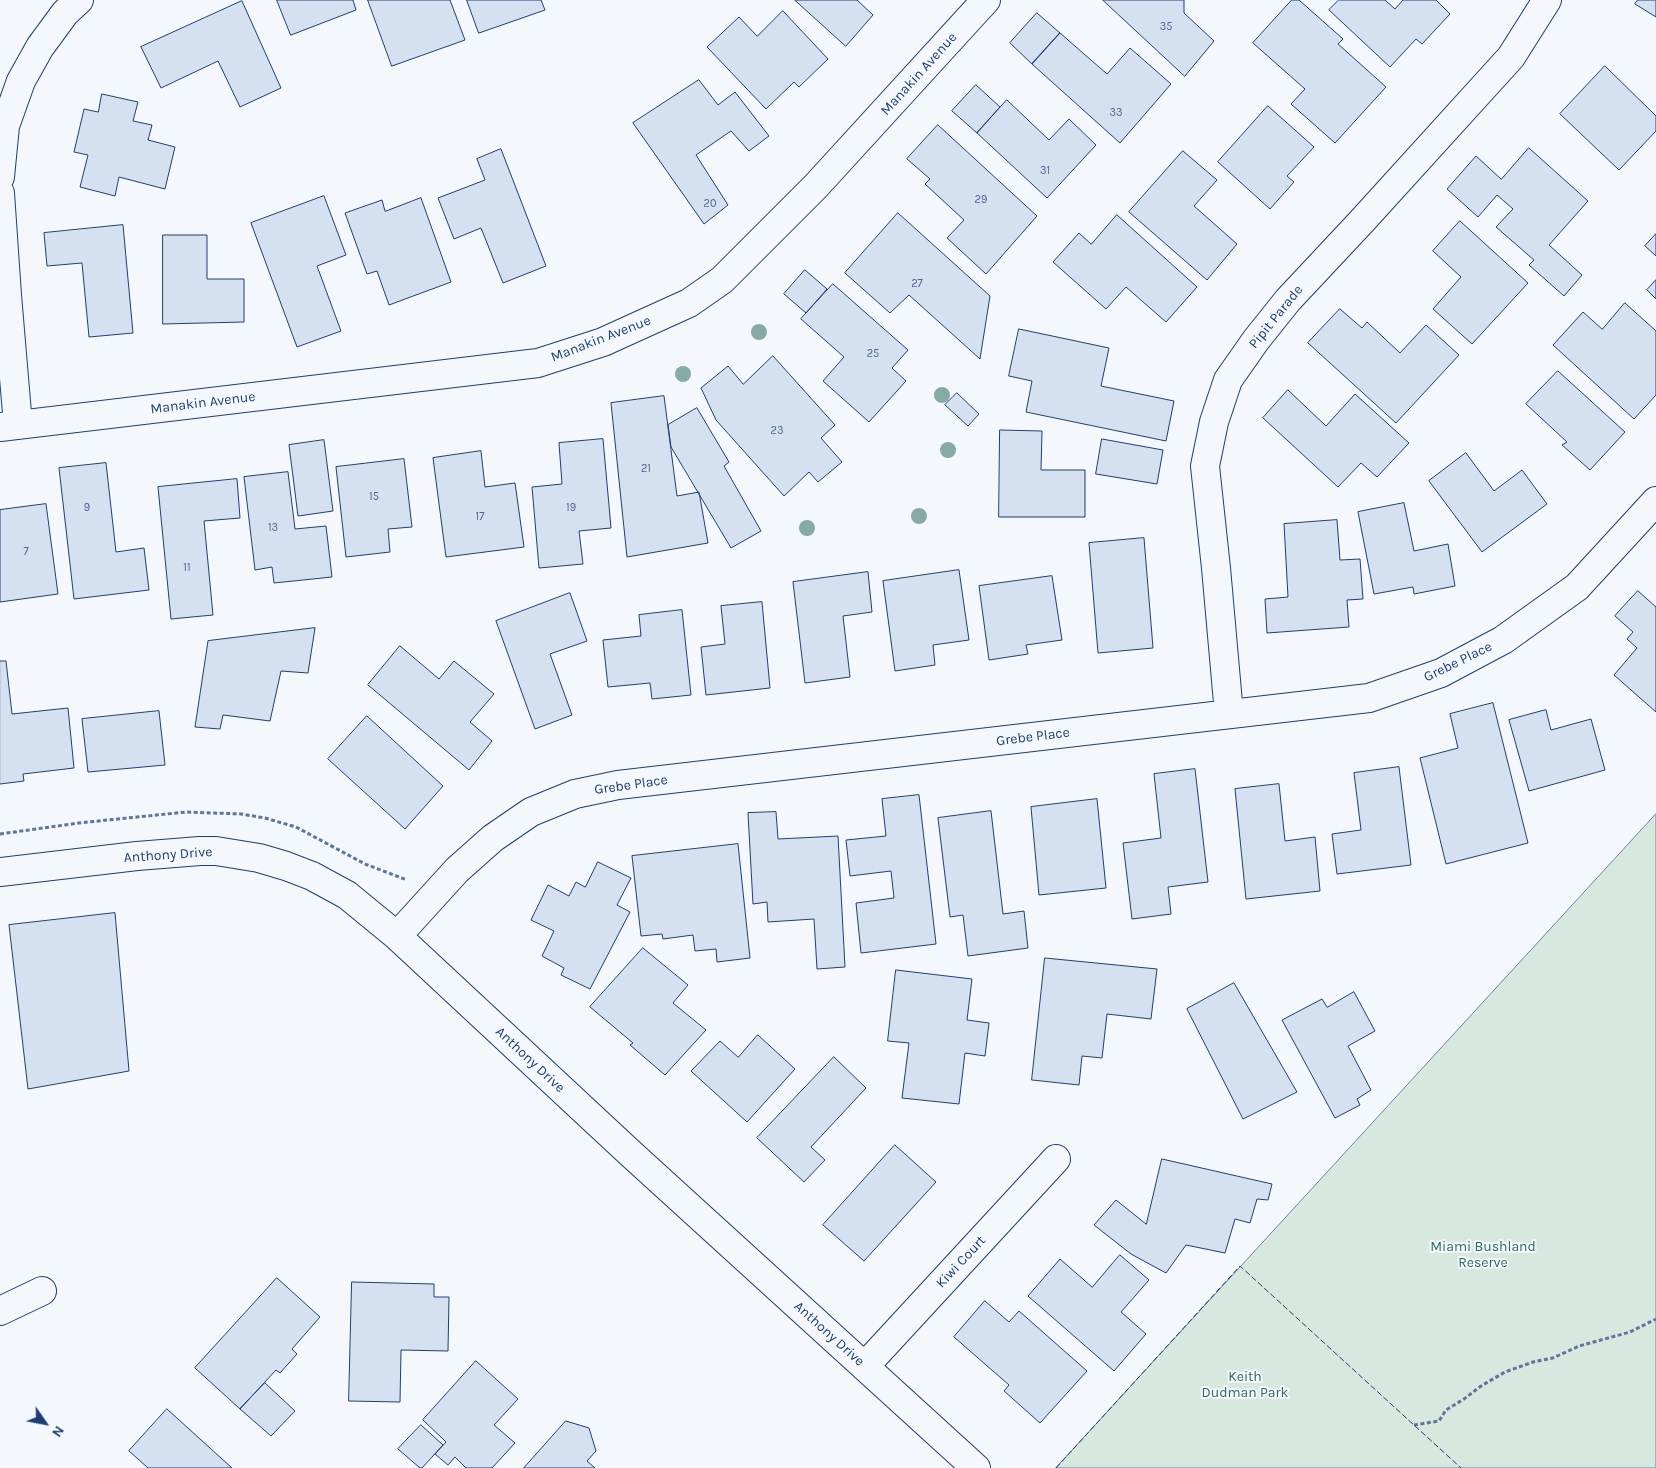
<!DOCTYPE html>
<html>
<head>
<meta charset="utf-8">
<style>
  body { margin:0 }
  #map { position:relative; width:1656px; height:1468px; overflow:hidden; background:#f4f7fb; font-family:Karla,sans-serif }
  canvas { display:block }
  .north { position:absolute; left:20px; top:1398px; width:50px; height:50px; -webkit-text-stroke:4px #f4f7fb; paint-order:stroke; rotate:123deg; font-size:14px; font-weight:700; line-height:20px; text-align:center; color:#1d3f73 }
  .north::after { content:''; display:block; margin:auto; width:18px; height:22px; background:#1d3f73; clip-path:polygon(50% 0,100% 100%,50% 72%,0 100%) }
</style>
</head>
<body>
<div id="map">
<canvas width="1656" height="1468"></canvas>
<div class="north">N</div>
</div>
<script>
const c = document.querySelector('canvas').getContext('2d');
c.lineJoin = 'round';
function fill(path, color) { c.fillStyle = color; c.fill(path, 'evenodd'); }
function stroke(path, color, width, dash) { c.strokeStyle = color; c.lineWidth = width; c.lineCap = dash ? 'butt' : 'round'; c.setLineDash(dash || []); c.stroke(path); }
function write(font, color, halo, rows, align = 'center') {
  c.font = font + ' Karla,sans-serif'; c.lineWidth = 4; c.setLineDash([]); c.textBaseline = 'middle'; c.strokeStyle = halo; c.fillStyle = color; for (const [text, x, y, turn = 0] of rows) {
    c.save(); c.translate(x, y); c.rotate((+turn || 0) * Math.PI / 180); c.textAlign = isNaN(turn) ? turn : align; if (halo) c.strokeText(text, 0, 0); c.fillText(text, 0, 0); c.restore();
  }
}
const green = new Path2D(`
  M 1656,814 L 1656,1468 L 1056,1468 Z`);
fill(green, '#d7e8df');
stroke(green, '#687fa3', 1);
const building = new Path2D(`
  M 277,0 L 353,0 L 356,10 L 291,35 Z
  M 368,0 L 450,0 L 465,40 L 392,66 Z
  M 467,0 L 541,0 L 545,10 L 479,33 Z
  M 795,0 L 857,0 L 873,15 L 846,46 Z
  M 1103,0 L 1184,0 L 1184,13 L 1214,41 L 1185,76 Z
  M 1292,0 L 1299,0 L 1343,39 L 1338,44 L 1386,87 L 1335,143 L 1291,104 L 1305,89 L 1253,43 Z
  M 1339,0 L 1385,0 L 1395,9 L 1403,0 L 1436,0 L 1450,14 L 1422,44 L 1416,39 L 1390,67 L 1329,10 Z
  M 1638,0 L 1656,0 L 1656,17 L 1635,4 Z
  M 242,1 L 281,88 L 240,107 L 218,61 L 161,88 L 141,47 Z
  M 783,11 L 828,59 L 799,87 L 794,82 L 766,109 L 707,47 L 739,17 L 757,36 Z
  M 1037,13 L 1060,33 L 1032,64 L 1010,43 Z
  M 1060,33 L 1107,74 L 1130,48 L 1171,84 L 1120,143 L 1032,64 Z
  M 1605,66 L 1656,116 L 1656,131 L 1619,170 L 1560,114 Z
  M 699,80 L 718,105 L 735,92 L 769,136 L 749,151 L 731,131 L 696,155 L 728,205 L 704,224 L 633,123 Z
  M 976,85 L 1000,107 L 977,133 L 952,111 Z
  M 102,94 L 138,102 L 133,121 L 152,125 L 148,140 L 175,147 L 165,189 L 119,177 L 115,196 L 80,187 L 88,155 L 74,152 L 84,109 L 98,112 Z
  M 1007,100 L 1049,140 L 1069,119 L 1096,145 L 1047,198 L 977,133 Z
  M 1268,106 L 1314,147 L 1287,176 L 1294,182 L 1270,209 L 1218,162 Z
  M 938,125 L 1037,216 L 986,274 L 947,238 L 964,220 L 925,184 L 930,179 L 907,159 Z
  M 1529,148 L 1588,201 L 1549,245 L 1582,275 L 1564,296 L 1529,265 L 1534,260 L 1496,227 L 1513,209 L 1497,195 L 1478,217 L 1447,189 L 1476,156 L 1501,179 Z
  M 501,149 L 546,266 L 503,283 L 481,228 L 454,239 L 438,198 L 485,180 L 477,159 Z
  M 1183,151 L 1217,180 L 1194,206 L 1237,244 L 1207,280 L 1129,212 Z
  M 324,196 L 346,255 L 317,266 L 341,331 L 297,347 L 251,223 Z
  M 421,198 L 451,282 L 389,305 L 377,271 L 367,274 L 345,213 L 382,200 L 385,211 Z
  M 898,213 L 990,296 L 980,359 L 909,295 L 890,313 L 845,273 Z
  M 1117,215 L 1197,287 L 1166,322 L 1126,287 L 1106,309 L 1053,262 L 1079,233 L 1091,244 Z
  M 1460,221 L 1528,283 L 1472,344 L 1433,309 L 1461,277 L 1433,251 Z
  M 123,225 L 133,333 L 89,337 L 82,263 L 47,266 L 44,233 Z
  M 1656,234 L 1656,256 L 1645,246 Z
  M 163,235 L 207,235 L 207,279 L 244,279 L 244,322 L 163,324 Z
  M 805,270 L 827,289 L 806,313 L 784,294 Z
  M 1656,280 L 1656,299 L 1647,290 Z
  M 833,284 L 908,350 L 892,368 L 906,381 L 869,422 L 823,381 L 844,357 L 801,319 Z
  M 1625,303 L 1656,331 L 1656,395 L 1634,419 L 1553,345 L 1583,312 L 1602,329 Z
  M 1340,309 L 1362,328 L 1367,322 L 1400,353 L 1426,325 L 1459,355 L 1396,423 L 1308,343 Z
  M 1019,329 L 1109,348 L 1101,386 L 1174,401 L 1166,441 L 1026,412 L 1032,381 L 1009,376 Z
  M 773,356 L 835,425 L 821,438 L 842,462 L 818,482 L 809,472 L 784,496 L 716,420 L 701,388 L 728,366 L 743,384 Z
  M 1558,371 L 1625,432 L 1590,470 L 1562,445 L 1567,442 L 1526,404 Z
  M 1288,390 L 1326,426 L 1355,394 L 1409,443 L 1377,477 L 1361,463 L 1338,487 L 1263,418 Z
  M 957,393 L 979,414 L 968,426 L 945,405 Z
  M 664,396 L 677,496 L 699,492 L 708,543 L 627,557 L 611,403 Z
  M 697,408 L 729,462 L 724,466 L 761,531 L 731,548 L 671,447 L 668,425 Z
  M 1000,430 L 1042,431 L 1041,470 L 1085,470 L 1085,517 L 999,517 Z
  M 603,439 L 611,528 L 579,531 L 583,564 L 539,568 L 532,487 L 562,484 L 559,443 Z
  M 1102,439 L 1163,450 L 1157,484 L 1096,474 Z
  M 324,440 L 333,511 L 298,516 L 289,445 Z
  M 481,451 L 485,487 L 515,483 L 524,547 L 446,557 L 433,458 Z
  M 1466,453 L 1494,491 L 1522,470 L 1547,504 L 1482,552 L 1429,481 Z
  M 404,459 L 412,527 L 388,529 L 390,552 L 346,557 L 336,467 Z
  M 106,463 L 116,552 L 144,548 L 149,590 L 74,599 L 59,468 Z
  M 288,472 L 295,529 L 326,526 L 332,577 L 274,583 L 272,567 L 255,570 L 244,477 Z
  M 237,479 L 240,518 L 204,521 L 213,615 L 171,619 L 158,487 Z
  M 1404,503 L 1414,551 L 1448,544 L 1455,586 L 1414,594 L 1413,587 L 1374,594 L 1358,512 Z
  M 46,504 L 58,594 L 0,602 L 0,510 Z
  M 1337,520 L 1340,560 L 1360,559 L 1363,599 L 1347,600 L 1349,627 L 1267,633 L 1265,599 L 1288,597 L 1284,524 Z
  M 1144,538 L 1153,648 L 1098,653 L 1089,543 Z
  M 959,570 L 969,640 L 933,645 L 935,665 L 895,671 L 883,581 Z
  M 868,572 L 872,612 L 843,616 L 850,677 L 805,683 L 793,582 Z
  M 1052,576 L 1062,640 L 1026,645 L 1028,654 L 989,660 L 979,586 Z
  M 1638,591 L 1656,607 L 1656,712 L 1614,675 L 1637,648 L 1627,639 L 1633,632 L 1615,616 Z
  M 570,593 L 587,641 L 550,654 L 572,715 L 535,729 L 496,621 Z
  M 762,602 L 770,688 L 706,695 L 701,647 L 725,644 L 721,606 Z
  M 682,610 L 691,695 L 652,699 L 650,683 L 608,687 L 603,640 L 641,636 L 639,615 Z
  M 315,628 L 308,673 L 281,671 L 270,721 L 223,715 L 220,729 L 195,727 L 208,641 Z
  M 400,646 L 439,679 L 454,661 L 494,694 L 470,722 L 492,741 L 469,770 L 368,685 Z
  M 0,661 L 6,661 L 12,714 L 68,708 L 74,768 L 23,774 L 24,781 L 0,784 Z
  M 1493,703 L 1528,843 L 1446,864 L 1420,758 L 1458,748 L 1450,714 Z
  M 1546,710 L 1551,730 L 1591,719 L 1605,770 L 1529,791 L 1509,720 Z
  M 159,711 L 165,765 L 88,772 L 82,719 Z
  M 367,716 L 443,786 L 405,829 L 328,759 Z
  M 1399,767 L 1411,865 L 1337,874 L 1332,834 L 1361,830 L 1354,773 Z
  M 1195,769 L 1208,882 L 1168,887 L 1171,914 L 1132,919 L 1123,843 L 1161,838 L 1154,774 Z
  M 1279,784 L 1285,841 L 1315,837 L 1320,891 L 1246,899 L 1235,789 Z
  M 919,795 L 936,944 L 861,953 L 856,903 L 894,898 L 891,871 L 850,876 L 846,840 L 886,836 L 882,799 Z
  M 1097,799 L 1106,888 L 1039,895 L 1031,807 Z
  M 991,811 L 1003,914 L 1024,911 L 1028,948 L 968,956 L 963,915 L 950,917 L 938,818 Z
  M 776,812 L 778,839 L 838,836 L 845,967 L 817,969 L 814,919 L 768,922 L 767,902 L 753,904 L 748,813 Z
  M 738,844 L 750,958 L 717,962 L 716,949 L 695,951 L 693,935 L 663,939 L 662,934 L 641,936 L 632,856 Z
  M 598,862 L 631,878 L 617,905 L 630,912 L 590,989 L 561,975 L 564,968 L 542,956 L 554,931 L 531,920 L 548,885 L 569,896 L 576,882 L 585,887 Z
  M 115,913 L 129,1071 L 28,1089 L 9,925 Z
  M 643,948 L 688,985 L 673,1003 L 706,1030 L 665,1075 L 630,1045 L 633,1043 L 590,1007 Z
  M 1045,958 L 1157,969 L 1151,1019 L 1107,1014 L 1102,1058 L 1082,1056 L 1079,1085 L 1032,1080 Z
  M 896,970 L 972,979 L 967,1020 L 989,1023 L 985,1056 L 965,1053 L 959,1104 L 902,1098 L 909,1043 L 888,1041 Z
  M 1234,983 L 1297,1092 L 1243,1119 L 1187,1009 Z
  M 1354,992 L 1375,1031 L 1348,1046 L 1371,1090 L 1357,1099 L 1360,1105 L 1335,1118 L 1282,1020 L 1322,999 L 1327,1007 Z
  M 758,1035 L 795,1069 L 747,1122 L 691,1071 L 720,1041 L 738,1057 Z
  M 834,1057 L 866,1088 L 811,1147 L 825,1160 L 804,1182 L 757,1138 Z
  M 895,1145 L 936,1182 L 864,1261 L 823,1225 Z
  M 1162,1159 L 1272,1184 L 1268,1200 L 1257,1199 L 1250,1223 L 1235,1219 L 1225,1253 L 1186,1245 L 1166,1273 L 1131,1254 L 1094,1225 L 1116,1200 L 1146,1224 Z
  M 1120,1255 L 1149,1280 L 1121,1312 L 1146,1334 L 1114,1371 L 1028,1296 L 1060,1259 L 1092,1287 Z
  M 277,1278 L 320,1317 L 292,1349 L 297,1354 L 280,1373 L 276,1370 L 240,1409 L 195,1368 Z
  M 352,1282 L 434,1284 L 434,1297 L 449,1297 L 448,1351 L 401,1350 L 400,1402 L 349,1401 Z
  M 985,1301 L 1009,1322 L 1019,1311 L 1087,1371 L 1040,1423 L 1004,1391 L 1009,1385 L 954,1337 Z
  M 476,1361 L 518,1399 L 494,1425 L 515,1443 L 492,1468 L 466,1468 L 455,1457 L 448,1465 L 435,1454 L 446,1442 L 423,1420 Z
  M 265,1383 L 295,1411 L 271,1436 L 240,1409 Z
  M 167,1409 L 232,1468 L 148,1468 L 129,1451 Z
  M 566,1421 L 589,1428 L 596,1451 L 587,1461 L 595,1468 L 524,1468 Z
  M 421,1425 L 443,1445 L 422,1468 L 420,1468 L 398,1449 Z`);
fill(building, '#d5e0f0');
stroke(building, '#1d3f73', 1);
const minor = new Path2D(`
  M 0,177 L 5,126 L 21,81 L 40,47 L 65,13 L 79,0
  M 0,193 L 7,295 L 18,425
  M 0,427 L 538,363 L 603,342 L 689,303 L 722,280 L 816,186 L 986,0
  M 1229,714 L 1216,568 L 1205,466 L 1214,422 L 1228,380 L 1256,340 L 1288,300 L 1362,221 L 1511,57 L 1547,0
  M 0,872 L 137,856 L 200,851 L 216,851 L 259,858 L 286,866 L 312,876 L 347,895 L 397,936 L 629,1152 L 976,1468
  M 397,936 L 457,870 L 493,838 L 531,812 L 575,794 L 618,785 L 1369,698 L 1441,673 L 1503,640 L 1577,587 L 1656,501
  M 0,1311 L 42,1291
  M 865,1366 L 1056,1159`);
stroke(minor, '#1d3f73', 30);
stroke(new Path2D(`
  M 0,834 L 79,823 L 186,812 L 241,814 L 265,818 L 296,827 L 365,864 L 407,880
  M 1414,1425 L 1439,1421 L 1446,1410 L 1464,1399 L 1481,1386 L 1505,1372 L 1533,1362 L 1553,1358 L 1579,1346 L 1630,1332 L 1656,1319`), '#5e769c', 3, [4, 2.5]);
stroke(minor, '#f4f7fb', 28);
stroke(new Path2D(`
  M 1056,1468 L 1240,1266 L 1461,1468`), '#1d3f73', 1, [6, 2.5]);
c.fillStyle = '#86aba6';
for (const [x, y] of [
  [759,332],
  [683,374],
  [942,395],
  [948,450],
  [919,516],
  [807,528]
]) { c.beginPath(); c.arc(x, y, 8, 0, 2 * Math.PI); c.fill(); }
write('11px', '#4b6792', null, [
  ["35",1166,27],
  ["33",1116,113],
  ["31",1045,171],
  ["29",981,200],
  ["20",710,204],
  ["27",917,284],
  ["25",873,354],
  ["23",777,431],
  ["21",646,469],
  ["15",374,497],
  ["9",87,508],
  ["19",571,508],
  ["17",480,517],
  ["13",273,528],
  ["7",26,552],
  ["11",187,568]
]);
write('14px', '#1d3f73', '#f4f7fb', [
  ["Manakin Avenue",919,74,-48],
  ["Pipit Parade",1276,317,-51],
  ["Manakin Avenue",601,339,-21],
  ["Manakin Avenue",203,403,-7],
  ["Grebe Place",1458,662,-26],
  ["Grebe Place",1033,737,-7],
  ["Grebe Place",631,785,-8],
  ["Anthony Drive",168,855,-4],
  ["Anthony Drive",530,1060,43],
  ["Kiwi Court",961,1262,-47],
  ["Anthony Drive",829,1334,42]
]);
write('14px', '#2c6c60', '#f4f7fb', [
  ["Miami Bushland",1483,1247],
  ["Reserve",1483,1263],
  ["Keith",1245,1377],
  ["Dudman Park",1245,1393]
]);
</script>
</body>
</html>
